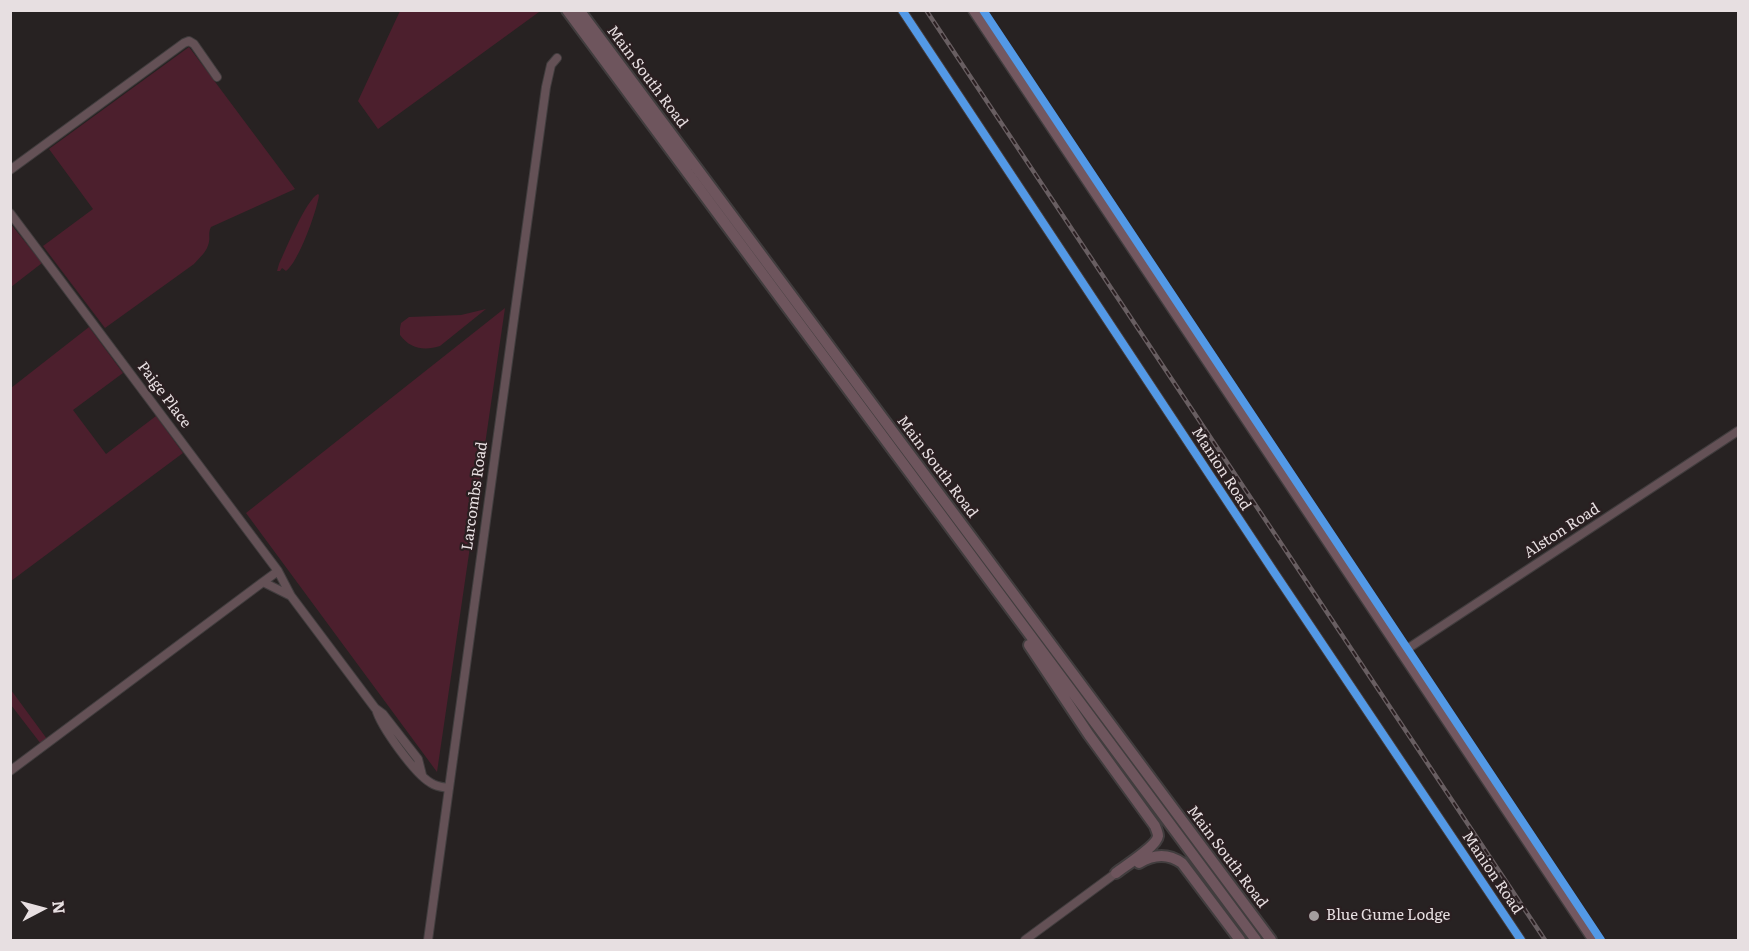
<!DOCTYPE html>
<html>
<head>
<meta charset="utf-8">
<style>
  body { margin:0 }
  #map { position:relative; width:1749px; height:951px; overflow:hidden; background:#272222; font-family:Literata,serif }
  canvas { display:block }
  .frame { position:absolute; inset:0; border:12px solid #e7dfe1; pointer-events:none }
  .north { position:absolute; left:12px; top:879px; width:60px; height:60px; -webkit-text-stroke:4px #2a1f21; paint-order:stroke; rotate:84deg; font-size:16px; font-weight:700; line-height:24px; text-align:center; color:#e7dfe1 }
  .north::after { content:''; display:block; margin:auto; width:21px; height:27px; background:#e7dfe1; clip-path:polygon(50% 0,100% 100%,50% 72%,0 100%) }
</style>
</head>
<body>
<div id="map">
<canvas width="1749" height="951"></canvas>
<div class="frame"></div>
<div class="north">N</div>
</div>
<script>
const c = document.querySelector('canvas').getContext('2d');
c.lineJoin = 'round';
function fill(path, color) { c.fillStyle = color; c.fill(path, 'evenodd'); }
function stroke(path, color, width, dash) { c.strokeStyle = color; c.lineWidth = width; c.lineCap = dash ? 'butt' : 'round'; c.setLineDash(dash || []); c.stroke(path); }
function write(font, color, halo, rows, align = 'center') {
  c.font = font + ' Literata,serif'; c.lineWidth = 4.5; c.setLineDash([]); c.textBaseline = 'middle'; c.strokeStyle = halo; c.fillStyle = color; for (const [text, x, y, turn = 0] of rows) {
    c.save(); c.translate(x, y); c.rotate((+turn || 0) * Math.PI / 180); c.textAlign = isNaN(turn) ? turn : align; if (halo) c.strokeText(text, 0, 0); c.fillText(text, 0, 0); c.restore();
  }
}
fill(new Path2D(`
  M 538,11 L 539,12 L 378,129 L 358,101 L 400,11 Z
  M 189,47 L 295,189 L 211,227 C 208,233 210,236 209,242 C 207,252 200,257 194,264 L 105,328 L 43,246 L 93,209 L 49,149 Z
  M 318,194 L 319,195 C 317,211 298,263 286,271 L 282,268 L 280,271 L 277,271 L 279,264 C 286,249 306,200 318,194 Z
  M 10,223 L 42,263 L 11,287 L 10,287 Z
  M 505,308 L 437,772 L 246,513 Z
  M 486,309 L 440,346 C 425,351 410,349 400,335 L 400,328 L 401,323 L 409,317 L 461,315 Z
  M 89,327 L 123,373 L 73,410 L 106,454 L 156,416 L 183,453 L 11,581 L 11,388 Z
  M 11,690 L 47,739 L 41,744 L 11,705 Z`), '#4c1f2d');
const minor = new Path2D(`
  M 902,10 L 1274,572 L 1521,940
  M 10,170 L 184,43 L 189,41 L 194,44 L 217,77
  M 10,213 L 278,571 L 291,596
  M 263,582 L 278,571
  M 1401,653 L 1738,431
  M 376,709 C 381,727 415,774 431,783 C 437,787 443,787 449,788
  M 10,771 L 263,582 L 291,596 L 375,708 L 383,714 L 418,759 L 422,775
  M 428,940 L 546,87 L 551,65 L 557,58
  M 1025,940 L 1116,873`);
const major = new Path2D(`
  M 973,10 L 1593,940`);
const highway = new Path2D(`
  M 567,10 L 1256,940
  M 579,10 L 1271,940
  M 1029,645 L 1089,735 L 1155,826 C 1156,829 1158,833 1158,836 C 1157,846 1125,866 1116,873
  M 1139,863 C 1154,854 1168,853 1182,863 L 1240,940`);
stroke(minor, '#413d3e', 10);
stroke(major, '#413d3e', 12);
stroke(highway, '#413d3e', 14);
stroke(minor, '#645156', 8);
stroke(major, '#735860', 9);
stroke(highway, '#6e555d', 10);
const rail = new Path2D(`
  M 926,10 L 1545,940`);
stroke(rail, '#685e61', 4.5);
stroke(rail, '#2a1f21', 2, [7]);
stroke(new Path2D(`
  M 902,10 L 1274,572 L 1521,940
  M 983,10 L 1601,940`), '#5399e6', 8);
for (const [x, y, r, color] of [
  [1314,916,6,"#a49d9e"]
]) { const dot = new Path2D(); dot.arc(x, y, r, 0, 2 * Math.PI); c.fillStyle = color; c.fill(dot); stroke(dot, '#2a1f21', 2); }
write('15px', '#e7dfe1', '#2a1f21', [
  ["Main South Road",647,77,53],
  ["Paige Place",164,395,53],
  ["Main South Road",937,467,53],
  ["Manion Road",1221,469,57],
  ["Larcombs Road",475,496,-82],
  ["Alston Road",1562,531,-33],
  ["Main South Road",1227,857,53],
  ["Manion Road",1492,873,56]
]);
write('15px', '#e7dfe1', '#2a1f21', [
  ["Blue Gume Lodge",1326,916]
], 'left');
</script>
</body>
</html>
